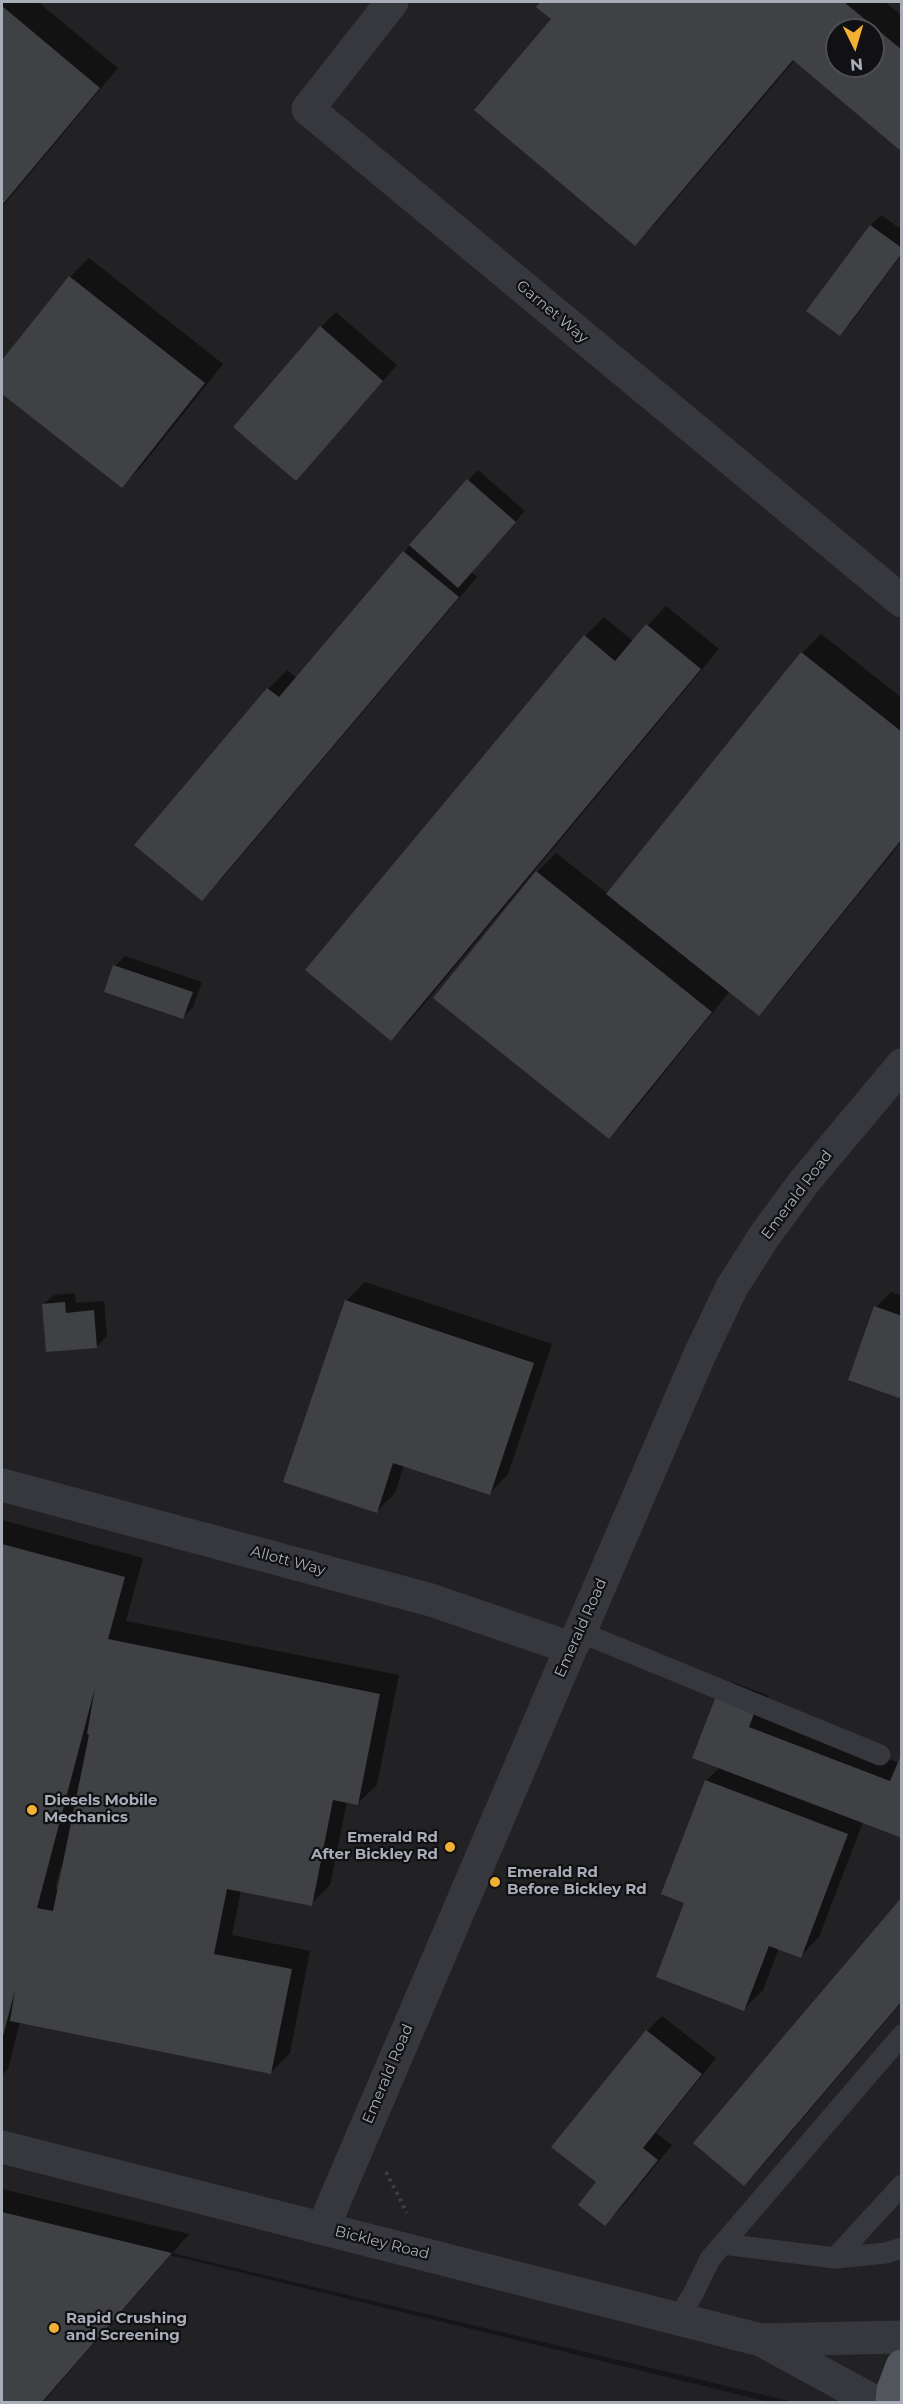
<!DOCTYPE html>
<html>
<head>
<meta charset="utf-8">
<style>
  body { margin:0 }
  #map { position:relative; width:903px; height:2404px; overflow:hidden; background:#161618; font-family:Montserrat,sans-serif }
  canvas { display:block }
  .frame { position:absolute; inset:0; border:3px solid #a8adb8; pointer-events:none }
  .north { position:absolute; left:825px; top:18px; width:60px; height:60px; box-sizing:border-box; background:#111113; border:2px solid #4d4f55; border-radius:50%; rotate:175deg; font-size:16px; font-weight:700; line-height:24px; text-align:center; color:#a8adb8 }
  .north::after { content:''; display:block; margin:auto; width:21px; height:27px; background:#f2b134; clip-path:polygon(50% 0,100% 100%,50% 72%,0 100%) }
</style>
</head>
<body>
<div id="map">
<canvas width="903" height="2404"></canvas>
<div class="frame"></div>
<div class="north">N</div>
</div>
<script>
const c = document.querySelector('canvas').getContext('2d');
c.lineJoin = 'round';
function fill(path, color) { c.fillStyle = color; c.fill(path, 'evenodd'); }
function stroke(path, color, width, dash) { c.strokeStyle = color; c.lineWidth = width; c.lineCap = dash ? 'butt' : 'round'; c.setLineDash(dash || []); c.stroke(path); }
function write(font, color, halo, rows, align = 'center') {
  c.font = font + ' Montserrat,sans-serif'; c.lineWidth = 4.5; c.setLineDash([]); c.textBaseline = 'middle'; c.strokeStyle = halo; c.fillStyle = color; for (const [text, x, y, turn = 0] of rows) {
    c.save(); c.translate(x, y); c.rotate((+turn || 0) * Math.PI / 180); c.textAlign = isNaN(turn) ? turn : align; if (halo) c.strokeText(text, 0, 0); c.fillText(text, 0, 0); c.restore();
  }
}
fill(new Path2D(`
  M 2,2 L 901,2 L 901,2402 L 793,2402 L 2,2212 ZM 837,30 L 873,30 L 873,66 L 837,66 Z
  M 2,2214 L 769,2402 L 2,2402 Z`), '#222225');
fill(new Path2D(`
  M 2,2 L 38,2 L 118,68 L 2,207 Z
  M 543,2 L 885,2 L 902,16 L 902,150 L 795,60 L 654,225 L 635,244 L 553,19 L 538,7 ZM 837,30 L 873,30 L 873,66 L 837,66 Z
  M 881,215 L 902,230 L 902,254 L 850,324 L 840,334 L 808,311 L 871,225 Z
  M 89,258 L 223,364 L 140,468 L 122,486 L 2,392 L 2,363 L 70,277 Z
  M 336,312 L 397,365 L 296,479 L 321,327 Z
  M 478,470 L 525,511 L 471,572 L 477,577 L 220,881 L 201,899 L 136,845 L 268,689 L 287,670 L 297,678 L 404,552 Z
  M 666,606 L 719,649 L 410,1021 L 391,1039 L 307,970 L 585,636 L 604,617 L 633,641 Z
  M 821,634 L 902,698 L 902,841 L 777,995 L 759,1014 L 730,991 L 628,1118 L 609,1137 L 435,998 L 537,872 L 556,853 L 608,894 L 802,653 Z
  M 125,956 L 202,982 L 193,1007 L 183,1017 L 115,966 Z
  M 365,1282 L 552,1344 L 508,1474 L 490,1493 L 404,1465 L 395,1493 L 376,1512 L 346,1301 Z
  M 891,1292 L 902,1296 L 902,1397 L 876,1307 Z
  M 75,1293 L 76,1303 L 104,1301 L 107,1336 L 97,1346 L 43,1305 L 54,1295 Z
  M 2,1520 L 143,1558 L 126,1621 L 399,1675 L 377,1785 L 358,1803 L 347,1801 L 330,1885 L 311,1904 L 241,1890 L 232,1935 L 310,1951 L 290,2053 L 271,2072 L 20,2022 L 8,2069 L 2,2075 ZM 61,1867 L 64,1867 L 59,1890 L 55,1889 Z
  M 732,1682 L 769,1696 L 763,1712 L 899,1763 L 902,1836 L 863,1822 L 819,1937 L 801,1956 L 779,1948 L 763,1990 L 744,2009 L 706,1781 L 720,1767 L 717,1697 Z
  M 902,1899 L 902,2002 L 763,2165 L 744,2184 Z
  M 662,2016 L 716,2058 L 656,2133 L 672,2145 L 620,2209 L 605,2224 L 598,2182 L 553,2147 L 647,2031 Z
  M 2,2189 L 189,2234 L 43,2402 L 2,2402 Z`), '#0007');
fill(new Path2D(`
  M 541,2 L 844,2 L 902,50 L 902,152 L 793,60 L 635,246 L 474,110 L 551,19 L 536,7 ZM 837,30 L 873,30 L 873,66 L 837,66 Z
  M 2,6 L 100,88 L 2,205 Z
  M 870,225 L 902,248 L 902,253 L 840,336 L 806,311 Z
  M 69,276 L 205,383 L 122,488 L 2,394 L 2,360 Z
  M 320,326 L 383,381 L 296,481 L 233,427 Z
  M 467,479 L 516,522 L 458,588 L 409,545 Z
  M 403,551 L 459,597 L 202,901 L 134,845 L 267,688 L 279,697 Z
  M 646,624 L 701,669 L 391,1041 L 305,970 L 584,635 L 615,661 Z
  M 801,652 L 902,732 L 902,839 L 759,1016 L 606,894 Z
  M 536,871 L 712,1012 L 609,1139 L 433,998 Z
  M 113,965 L 193,992 L 183,1019 L 104,992 Z
  M 345,1300 L 534,1363 L 490,1495 L 393,1463 L 377,1513 L 283,1482 Z
  M 65,1302 L 66,1313 L 94,1310 L 97,1348 L 46,1352 L 42,1304 Z
  M 874,1306 L 902,1316 L 902,1399 L 848,1380 Z
  M 2,1544 L 125,1577 L 108,1639 L 380,1694 L 358,1805 L 333,1800 L 312,1906 L 227,1889 L 214,1954 L 292,1969 L 271,2074 L 10,2021 L 15,1990 L 2,2040 ZM 95,1688 L 87,1734 L 89,1735 L 53,1911 L 37,1908 Z
  M 716,1696 L 755,1711 L 749,1727 L 890,1781 L 902,1753 L 902,1838 L 692,1758 Z
  M 705,1780 L 848,1834 L 801,1958 L 769,1946 L 744,2011 L 656,1977 L 684,1903 L 661,1894 Z
  M 902,1897 L 902,2001 L 744,2186 L 693,2143 Z
  M 646,2030 L 702,2074 L 643,2148 L 658,2160 L 605,2226 L 578,2205 L 596,2182 L 551,2147 Z
  M 2,2212 L 172,2253 L 42,2402 L 2,2402 Z`), '#404145');
stroke(new Path2D(`
  M 386,2172 L 407,2213`), '#3d3f44', 4, [3, 4.5]);
stroke(new Path2D(`
  M 580,1632 L 880,1755
  M 723,2244 L 835,2258 L 902,2185
  M 835,2258 L 886,2253 L 902,2248
  M 678,2318 L 693,2294 L 710,2259 L 902,2035`), '#37383d', 21);
stroke(new Path2D(`
  M 392,2 L 308,109 L 902,601
  M 2,1485 L 431,1600 L 571,1648
  M 2,2147 L 761,2340 L 875,2402
  M 323,2228 L 571,1648 L 580,1632 L 700,1354 L 732,1287 L 765,1235 L 804,1182 L 902,1065
  M 763,2340 L 902,2337`), '#37383d', 33);
stroke(new Path2D(`
  M 892,2402 L 893,2390 L 902,2366`), '#53555c', 33);
for (const [x, y, r, color] of [
  [32,1810,6,"#f2b134"],
  [450,1847,6,"#f2b134"],
  [495,1882,6,"#f2b134"],
  [54,2328,6,"#f2b134"]
]) { const dot = new Path2D(); dot.arc(x, y, r, 0, 2 * Math.PI); c.fillStyle = color; c.fill(dot); stroke(dot, '#111113', 2); }
write('15px', '#a8adb8', '#111113', [
  ["Garnet Way",552,312,40],
  ["Emerald Road",797,1195,-53],
  ["Allott Way",288,1561,15],
  ["Emerald Road",581,1628,-66],
  ["Emerald Road",388,2074,-67],
  ["Bickley Road",382,2243,14]
]);
write('bold 15px', '#a8adb8', '#111113', [
  ["Diesels Mobile",44,1801],
  ["Mechanics",44,1818],
  ["Emerald Rd",438,1838,"right"],
  ["After Bickley Rd",438,1855,"right"],
  ["Emerald Rd",507,1873],
  ["Before Bickley Rd",507,1890],
  ["Rapid Crushing",66,2319],
  ["and Screening",66,2336]
], 'left');
</script>
</body>
</html>
